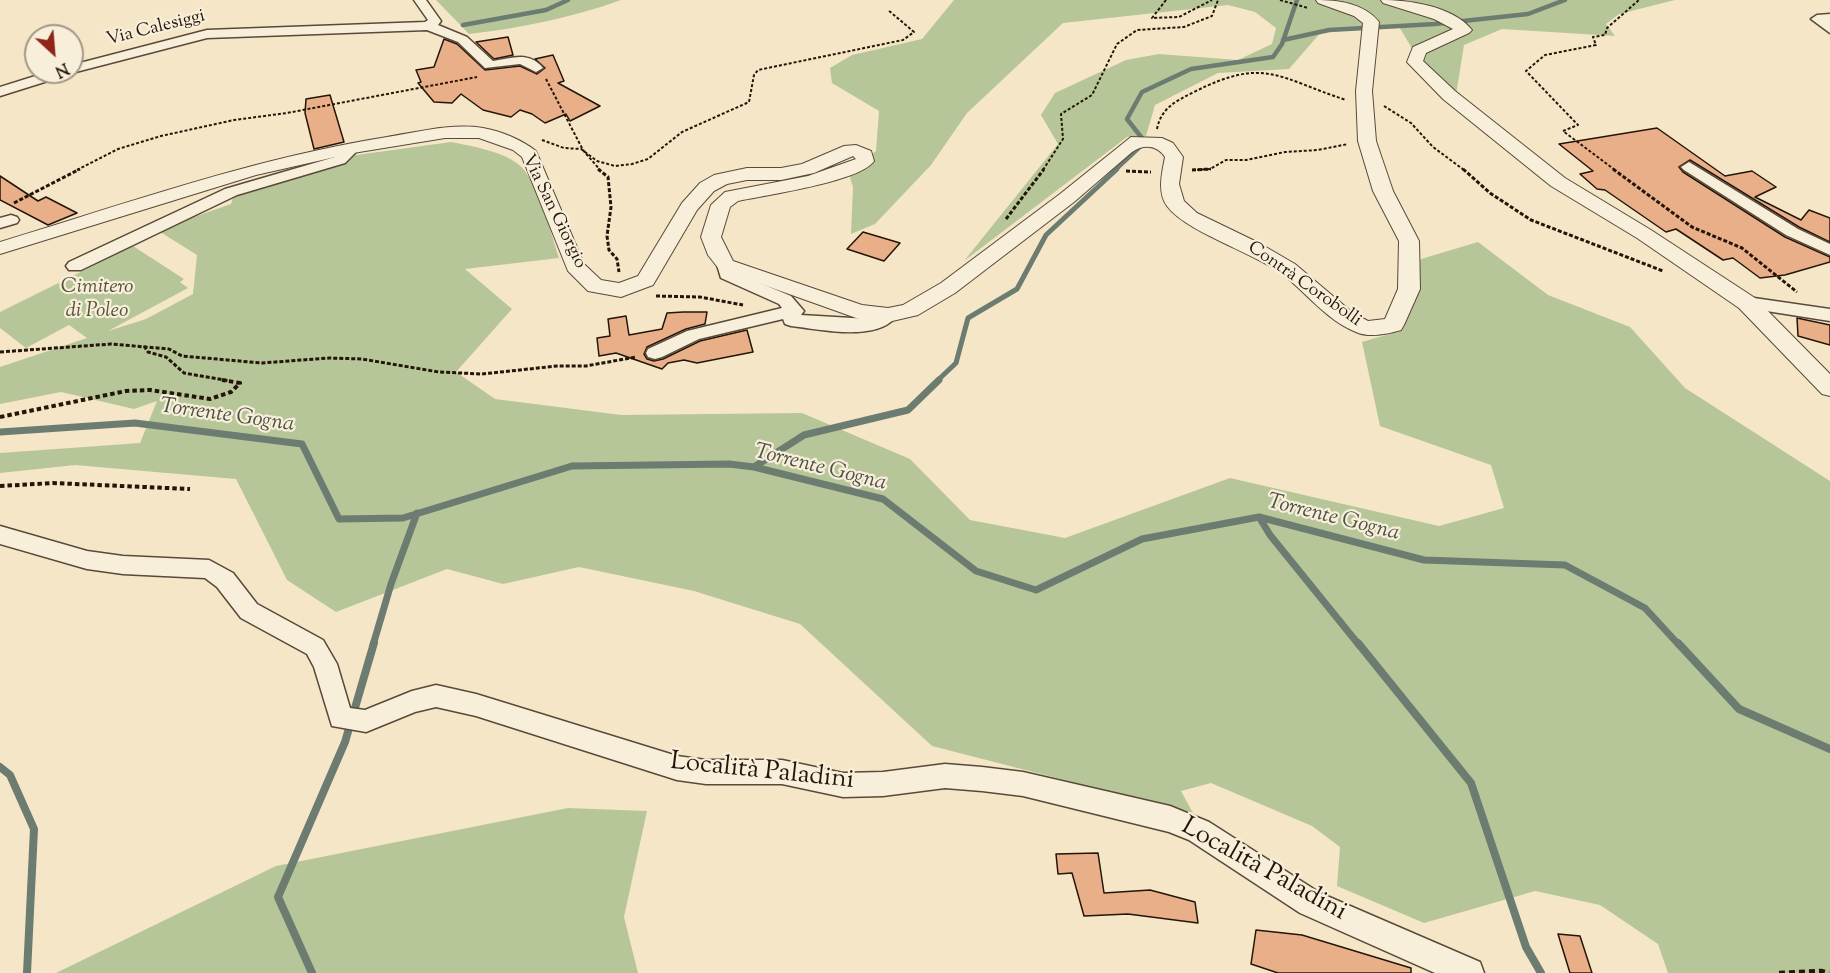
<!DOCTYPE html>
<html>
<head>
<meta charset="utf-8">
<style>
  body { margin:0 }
  #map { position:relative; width:1830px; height:973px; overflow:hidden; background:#f5e6c7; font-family:"Sorts Mill Goudy",serif }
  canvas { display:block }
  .north { position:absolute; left:24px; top:24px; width:60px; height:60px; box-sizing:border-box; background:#f8efdb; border:2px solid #a39887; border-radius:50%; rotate:154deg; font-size:16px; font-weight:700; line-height:24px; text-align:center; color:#241509 }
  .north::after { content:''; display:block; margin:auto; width:21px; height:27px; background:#8f2418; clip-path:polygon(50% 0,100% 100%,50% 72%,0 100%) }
</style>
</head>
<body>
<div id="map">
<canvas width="1830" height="973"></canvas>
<div class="north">N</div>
</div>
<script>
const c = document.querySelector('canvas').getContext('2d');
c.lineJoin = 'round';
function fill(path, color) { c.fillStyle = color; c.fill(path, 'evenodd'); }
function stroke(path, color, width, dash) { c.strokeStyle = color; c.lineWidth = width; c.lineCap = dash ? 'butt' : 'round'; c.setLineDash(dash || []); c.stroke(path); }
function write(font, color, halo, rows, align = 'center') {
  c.font = font + ' "Sorts Mill Goudy",serif'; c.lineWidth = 4.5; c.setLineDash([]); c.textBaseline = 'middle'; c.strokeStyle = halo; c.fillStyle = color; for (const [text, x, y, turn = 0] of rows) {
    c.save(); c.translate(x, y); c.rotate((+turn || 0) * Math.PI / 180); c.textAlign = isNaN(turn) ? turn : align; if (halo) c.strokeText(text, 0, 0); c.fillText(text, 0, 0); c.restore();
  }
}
fill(new Path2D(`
  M 436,0 L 621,0 C 571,18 521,28 469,34 Z
  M 954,0 L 1675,0 L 1619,14 L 1606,24 L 1615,36 L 1502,29 L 1464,45 L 1456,95 L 1422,65 L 1398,25 L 1322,31 L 1289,69 L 1218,73 L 1155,105 L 1146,136 L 1127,137 L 964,261 L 1058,144 L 1041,115 L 1055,93 L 1126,60 L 1159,54 L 1238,60 L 1272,44 L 1276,28 L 1255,12 L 1228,5 L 1063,23 L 967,113 L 931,165 L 875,224 L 851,234 L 853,187 L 849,174 L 876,151 L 879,111 L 832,83 L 830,68 L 852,55 L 922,39 Z
  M 451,142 C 471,146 502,151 518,164 C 538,179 551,234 559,258 L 465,269 L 512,309 L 456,372 L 495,399 L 621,415 L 802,413 L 910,459 L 970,520 L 1065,538 L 1230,478 L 1439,526 L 1504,508 L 1491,465 L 1380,426 L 1362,342 L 1400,331 L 1421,259 L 1478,242 L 1548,295 L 1630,327 L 1685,388 L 1830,481 L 1830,973 L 1668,973 L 1658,944 L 1600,905 L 1535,891 L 1424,923 L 1337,886 L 1340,847 L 1312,826 L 1211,783 L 1181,791 L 1193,813 L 932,746 L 800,624 L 694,591 L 579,567 L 503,584 L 447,569 L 336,612 L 287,580 L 236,479 L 75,465 L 0,473 L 0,453 L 140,443 L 157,401 L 134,409 L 61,392 L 0,404 L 0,367 L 87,338 L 69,325 L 26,348 L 0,328 L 0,312 L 133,246 L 184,279 L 180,282 L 188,288 L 108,331 L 146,319 L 193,294 L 197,255 L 157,230 L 231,204 L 234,195 L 342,157 Z
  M 568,808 L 647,811 L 624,917 L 638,973 L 56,973 L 276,866 Z`), '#b7c699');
stroke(new Path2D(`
  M 463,25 L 546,10 L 568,0
  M 1283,40 L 1329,30 L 1435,24 L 1528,14 L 1565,0
  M 1115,170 L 1145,142 L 1127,119 L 1142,92 L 1191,69 L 1273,57 L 1282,44 L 1297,0`), '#6c7c70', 4.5);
stroke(new Path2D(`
  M 937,381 L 956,363 L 968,318 L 1017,289 L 1046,235 L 1117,169`), '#6c7c70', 5);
stroke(new Path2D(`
  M 0,432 L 135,423 L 302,444 L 339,519 L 403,518 L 572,466 L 729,464 L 754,467 L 883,499 L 976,571 L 1036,590 L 1142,539 L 1259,517 L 1424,560 L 1565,565 L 1645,608 L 1679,645
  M 754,467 L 804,435 L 908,410 L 939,380
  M 1259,517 L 1270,535 L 1359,645
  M 373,645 L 391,584 L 417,513`), '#6c7c70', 7);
stroke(new Path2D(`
  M 1358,643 L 1471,783 L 1526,947 L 1541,973
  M 1678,643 L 1739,709 L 1830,749
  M 0,767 L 10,775 L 34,829 L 27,973
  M 312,973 L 278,897 L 345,742 L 374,643`), '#6c7c70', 8);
const building = new Path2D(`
  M 508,37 L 513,55 L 494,59 L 476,42 Z
  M 444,39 L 457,44 L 485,70 L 520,66 L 537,74 L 545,68 L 535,59 L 553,55 L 564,81 L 558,83 L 600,106 L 570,121 L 566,114 L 545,123 L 532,114 L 520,110 L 511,117 L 483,110 L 461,94 L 452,103 L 434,102 L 418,83 L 421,82 L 416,70 L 434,67 Z
  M 330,95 L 344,142 L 314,149 L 305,113 L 306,99 Z
  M 1657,128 L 1725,176 L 1752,171 L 1776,187 L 1755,197 L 1801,220 L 1809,210 L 1830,218 L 1830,242 L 1799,227 L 1690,160 L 1679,167 L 1683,172 L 1785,237 L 1830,257 L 1830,262 L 1785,275 L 1760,278 L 1733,258 L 1723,260 L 1676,229 L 1666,232 L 1605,190 L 1597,189 L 1580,174 L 1593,171 L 1559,144 Z
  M 0,176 L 38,201 L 46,197 L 77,213 L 48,225 L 0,200 Z
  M 863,232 L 900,243 L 884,261 L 847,249 Z
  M 683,312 L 707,312 L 705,324 L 686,329 L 647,347 L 644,354 L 647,359 L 654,361 L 663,359 L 700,341 L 747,330 L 753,352 L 697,363 L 684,360 L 668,363 L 662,369 L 616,353 L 599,356 L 597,338 L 610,336 L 608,319 L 626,316 L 629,335 L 662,329 L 667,313 Z
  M 1797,318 L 1830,325 L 1830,345 L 1798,336 Z
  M 1098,853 L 1104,893 L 1150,890 L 1195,902 L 1198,923 L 1128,914 L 1084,916 L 1072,873 L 1058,874 L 1056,854 Z
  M 1256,930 L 1302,935 L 1411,968 L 1411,973 L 1278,973 L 1251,964 Z
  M 1558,934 L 1580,936 L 1592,973 L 1570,973 Z`);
fill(building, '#e8af89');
stroke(building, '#241509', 1.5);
const minor = new Path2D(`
  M 414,0 L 426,0 L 441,21 L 438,25 L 467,37 L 493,61 C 512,58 529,51 543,68 L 536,72 L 520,64 L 485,68 L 458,42 L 427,30 L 207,38 L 72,73 L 69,72 L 67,75 L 0,96 L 0,87 L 48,72 L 72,72 L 72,65 L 207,30 L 425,22 L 428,20 Z
  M 1830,14 L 1830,33 L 1811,19 L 1817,15 Z
  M 353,144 L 360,148 L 345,163 L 237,195 L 81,270 L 69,270 L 66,266 L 69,262 L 225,189 L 335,157 L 348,145 Z
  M 1689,162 L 1798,229 L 1830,244 L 1830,255 L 1786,235 L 1684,170 L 1681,167 Z
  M 11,215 L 17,217 L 19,220 L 17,223 L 0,228 L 0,218 Z
  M 726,260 L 732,261 L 738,274 L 791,296 L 804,311 L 801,315 L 869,319 L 888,309 L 894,311 L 897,315 C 879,343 819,329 791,326 L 785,324 L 783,319 L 699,339 L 662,357 L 655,359 L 648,357 L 646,353 L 648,349 L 687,331 L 782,308 L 779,304 L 721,278 L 717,265 L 720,261 Z
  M 1747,297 L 1830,309 L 1830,321 L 1741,307 L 1738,303 L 1741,299 Z
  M 0,526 L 87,551 L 123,556 L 209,560 L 233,573 L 257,604 L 323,640 L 337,664 L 350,708 L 365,710 L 412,691 L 436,685 L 476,694 L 677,756 L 706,760 L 782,760 L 843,773 L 883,772 L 945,764 L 982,767 L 1023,772 L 1170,806 L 1209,822 L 1320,893 L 1480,962 L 1484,973 L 1435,973 L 1300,913 L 1189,840 L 1169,832 L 1023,796 L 982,791 L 945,788 L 883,796 L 843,797 L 782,784 L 706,784 L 677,780 L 476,716 L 436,707 L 415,712 L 366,732 L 332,726 L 314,667 L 307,654 L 241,618 L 217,587 L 205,578 L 123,574 L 87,569 L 0,544 Z`);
const tertiary = new Path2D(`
  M 1316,0 C 1338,0 1364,3 1379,22 L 1372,91 L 1376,141 L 1393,191 L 1419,241 L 1420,289 L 1404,325 L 1401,330 C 1388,334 1369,338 1356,332 C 1326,320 1306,292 1281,273 C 1251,252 1185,231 1167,206 C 1157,192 1162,173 1165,157 C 1157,145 1144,144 1132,152 L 1074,202 L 955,293 L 918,315 L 888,322 L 859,319 L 719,269 L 708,255 L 701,237 L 711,205 L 725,192 L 808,176 L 856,159 L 853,156 L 814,173 L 781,180 L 747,180 L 727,184 L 714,191 L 697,210 L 653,285 L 621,297 L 588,291 L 568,271 L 522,157 L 513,150 L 479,138 L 445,138 L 353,153 L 256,175 L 0,254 L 0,242 C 128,203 255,158 387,137 C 418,132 452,123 483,128 C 501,131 522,140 536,151 L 584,264 L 601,280 L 619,283 L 638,276 L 682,203 L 700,183 L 714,175 L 747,168 L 781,168 L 802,164 L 844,146 L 856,145 L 871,151 L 874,161 C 860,182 765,195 738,201 L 730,207 L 721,237 L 733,261 L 862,305 L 888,308 L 903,305 L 941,283 L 1060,194 L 1131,137 L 1162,138 L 1173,143 L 1183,157 L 1179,184 L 1184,201 L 1197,213 L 1259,243 L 1295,264 L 1353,313 L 1368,321 L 1385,319 L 1398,289 L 1399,241 L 1373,191 L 1358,141 L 1356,91 L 1363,23 L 1354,16 L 1318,3 Z
  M 1381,0 C 1409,0 1453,6 1472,30 L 1469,33 L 1426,53 L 1423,61 L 1455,91 L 1565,178 L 1651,230 L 1755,298 L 1830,374 L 1830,396 L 1822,394 L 1739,308 L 1637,238 L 1551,186 L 1443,99 L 1407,62 L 1413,47 L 1453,29 L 1434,19 L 1383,3 Z`);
stroke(minor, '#584938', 3);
stroke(tertiary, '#584938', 2);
stroke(new Path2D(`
  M 1166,0 L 1152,18 L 1179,17 L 1212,0
  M 1280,0 L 1308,8
  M 546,79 L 583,150 L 600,170
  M 1384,106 L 1411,123 L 1433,147 L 1464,170
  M 1157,129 C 1161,108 1176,101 1194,92 C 1265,56 1278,78 1346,100
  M 542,140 L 564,148 L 581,149 L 597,161 L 615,166 L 632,164 L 648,159 L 682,132 L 749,102 L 754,75 L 758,70 L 903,40 L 914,32 L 888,10
  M 77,170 L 118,149 L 161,136 L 234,120 L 287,113 L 477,77
  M 1043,170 L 1063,139 L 1061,114 L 1092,95 L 1117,44 L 1137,30 L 1184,27 L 1212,16 L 1218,0
  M 1192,170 L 1210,169 L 1226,160 L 1246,160 L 1285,152 L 1318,150 L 1348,144
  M 1615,170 L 1563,131 L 1578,125 L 1526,71 L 1545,55 L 1596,45 L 1593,37 L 1605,35 L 1607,28 L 1639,0`), '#241509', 2, [3, 2]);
stroke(new Path2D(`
  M 598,169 L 608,177 L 611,207 L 607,236 L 609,250 L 617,259 L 619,272
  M 1463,169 L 1490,193 L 1531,220 L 1663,271
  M 1613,169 L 1692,227 L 1742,248 L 1797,292
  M 1192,170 L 1211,169
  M 1126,171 L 1151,172
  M 14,203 L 80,169
  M 1006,219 L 1044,169
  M 656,296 L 700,297 L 743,305
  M 144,346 L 148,352 L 166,357 L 184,373 L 230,381
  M 0,352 L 111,344 L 169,349 L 182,356 L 262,363 L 329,358 L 362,359 L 439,372 L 482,374 L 557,366 L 586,366 L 636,357`), '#241509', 3, [4, 2]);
stroke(new Path2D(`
  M 0,417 L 126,391 L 150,390 L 210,399 L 231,392 L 240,383 L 222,380
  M 0,486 L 53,483 L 190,489`), '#241509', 4, [4.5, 3]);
stroke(new Path2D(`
  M 1779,973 L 1821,971 L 1829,973`), '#241509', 4.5, [6, 4]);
fill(minor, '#f8efdb');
fill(tertiary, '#f8efdb');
write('18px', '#241509', '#f8efdb', [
  ["Via Calesiggi",156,29,-14],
  ["Via San Giorgio",553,212,64],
  ["Contrà Corobolli",1304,285,35]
]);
write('italic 21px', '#57533b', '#f8efdb', [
  ["Cimitero",97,288],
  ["di Poleo",97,312]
]);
write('italic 22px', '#4e5145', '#f8efdb', [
  ["Torrente Gogna",227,417,8],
  ["Torrente Gogna",820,469,14],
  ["Torrente Gogna",1333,519,14]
]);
write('26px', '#241509', '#f8efdb', [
  ["Località Paladini",762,773,6],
  ["Località Paladini",1263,871,29]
]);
</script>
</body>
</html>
